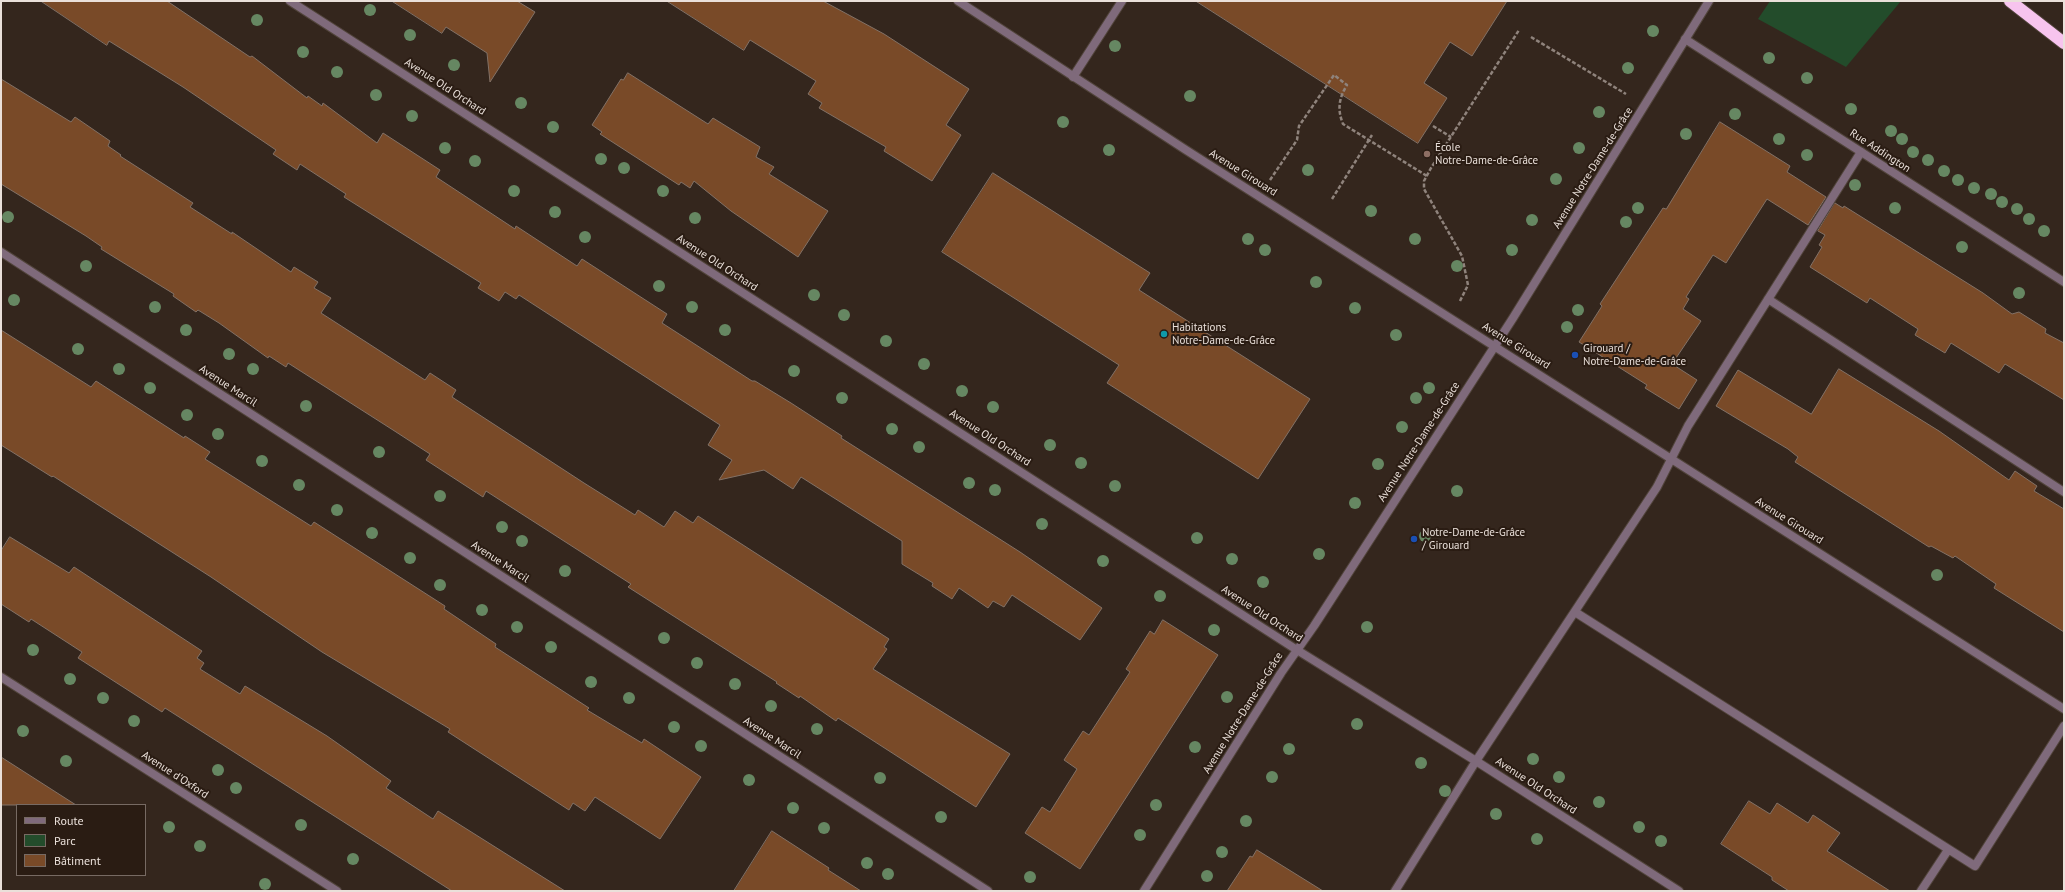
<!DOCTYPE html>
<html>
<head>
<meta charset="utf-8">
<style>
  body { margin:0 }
  #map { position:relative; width:2065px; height:892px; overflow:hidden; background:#34261d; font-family:"PT Sans",sans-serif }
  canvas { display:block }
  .frame { position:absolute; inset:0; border:2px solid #eae0da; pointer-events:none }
  .legend { position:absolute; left:16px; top:804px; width:130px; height:72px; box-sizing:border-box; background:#2a1c13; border:1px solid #776a63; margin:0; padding:5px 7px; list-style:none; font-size:12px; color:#eae0da }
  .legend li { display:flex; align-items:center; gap:8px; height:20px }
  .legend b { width:20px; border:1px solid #776a63 }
</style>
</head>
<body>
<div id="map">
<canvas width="2065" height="892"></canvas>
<div class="frame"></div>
<ul class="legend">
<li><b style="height:5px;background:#7f6a7b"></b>Route</li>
<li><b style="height:11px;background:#234c2b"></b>Parc</li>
<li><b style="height:11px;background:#794a28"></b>Bâtiment</li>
</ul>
</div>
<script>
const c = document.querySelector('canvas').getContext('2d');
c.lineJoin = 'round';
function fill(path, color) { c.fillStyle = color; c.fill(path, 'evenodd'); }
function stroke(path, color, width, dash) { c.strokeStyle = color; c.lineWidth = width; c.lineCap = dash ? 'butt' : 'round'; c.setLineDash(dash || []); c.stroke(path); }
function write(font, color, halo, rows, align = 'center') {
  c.font = font + ' "PT Sans",sans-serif'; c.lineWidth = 4; c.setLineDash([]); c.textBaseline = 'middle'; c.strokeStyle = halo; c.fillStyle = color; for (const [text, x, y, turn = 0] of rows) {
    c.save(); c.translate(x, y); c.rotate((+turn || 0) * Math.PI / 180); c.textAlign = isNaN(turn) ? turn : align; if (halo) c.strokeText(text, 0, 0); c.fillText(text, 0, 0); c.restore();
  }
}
fill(new Path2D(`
  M 1770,1 L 1901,1 L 1846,67 L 1758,19 Z`), '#234c2b');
const building = new Path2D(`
  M 41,1 L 167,1 L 250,57 L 252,56 L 307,98 L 308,96 L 322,106 L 323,103 L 377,143 L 383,133 L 440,170 L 436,177 L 515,229 L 516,226 L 577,266 L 582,259 L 667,314 L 662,323 L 752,381 L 755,381 L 791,403 L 842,436 L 841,438 L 1020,552 L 1102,608 L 1080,640 L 1012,595 L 1004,607 L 993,601 L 988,608 L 959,588 L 952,599 L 932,586 L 933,583 L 902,564 L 902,541 L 801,477 L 793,489 L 764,470 L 719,480 L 732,460 L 708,445 L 720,425 L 519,295 L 516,299 L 505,292 L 499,301 L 478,288 L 481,283 L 344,197 L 346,194 L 300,164 L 297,170 L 273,154 L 276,150 L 183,87 L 109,41 L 107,45 Z
  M 392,1 L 517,1 L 535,12 L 490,82 L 487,53 L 446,27 L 442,33 Z
  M 667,1 L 823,1 L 884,34 L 969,89 L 946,125 L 961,135 L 932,181 L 884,151 L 886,147 L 819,108 L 822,103 L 808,94 L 816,81 L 750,40 L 744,50 Z
  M 1196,1 L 1507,1 L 1472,56 L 1450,42 L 1424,83 L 1447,98 L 1418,143 Z
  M 628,73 L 708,124 L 713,118 L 760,147 L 756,157 L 774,167 L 769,174 L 828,211 L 798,257 L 731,211 L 694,181 L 690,188 L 681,182 L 679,185 L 600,134 L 602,132 L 592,125 L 621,79 L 623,80 Z
  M 1,79 L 71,122 L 75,117 L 110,141 L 108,146 L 121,155 L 120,156 L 193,203 L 190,207 L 232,234 L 232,232 L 291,272 L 294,267 L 318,282 L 314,288 L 331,298 L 321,313 L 425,380 L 430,373 L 456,390 L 452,397 L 584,483 L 635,515 L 638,510 L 664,527 L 675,511 L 693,523 L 698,516 L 889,639 L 884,647 L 887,649 L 873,669 L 1010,754 L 976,807 L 838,718 L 836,721 L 800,696 L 799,698 L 776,683 L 777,682 L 628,587 L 631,584 L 486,491 L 483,497 L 426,460 L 430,454 L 393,430 L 288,363 L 286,367 L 269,356 L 268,358 L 219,323 L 198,310 L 196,312 L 173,296 L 174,294 L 101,249 L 102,247 L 86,236 L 1,184 Z
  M 1720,122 L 1790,166 L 1787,172 L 1826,197 L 1808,225 L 1767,199 L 1726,263 L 1713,255 L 1686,297 L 1689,299 L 1683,309 L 1701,321 L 1672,364 L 1697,380 L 1679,409 L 1645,388 L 1647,385 L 1579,342 L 1602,306 L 1600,304 L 1663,208 L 1666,209 Z
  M 993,173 L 1150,273 L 1139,290 L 1310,399 L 1258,479 L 1107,383 L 1119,365 L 942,252 Z
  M 1835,203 L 1843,208 L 1844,206 L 1983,293 L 2012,314 L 2019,312 L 2046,329 L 2045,333 L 2064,343 L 2064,400 L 2005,364 L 1999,373 L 1951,343 L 1945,353 L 1915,335 L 1918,329 L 1870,298 L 1867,303 L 1810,267 L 1822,247 L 1819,245 L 1825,235 L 1818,231 Z
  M 1,330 L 91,387 L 96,381 L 184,438 L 185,436 L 210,452 L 205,459 L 311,526 L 314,522 L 445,606 L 444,609 L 496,644 L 495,647 L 589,708 L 587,710 L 642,743 L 644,739 L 701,777 L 660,839 L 595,797 L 585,811 L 573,803 L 569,810 L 448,732 L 450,729 L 322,652 L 211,577 L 53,476 L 52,477 L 1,445 Z
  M 1839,369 L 1939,431 L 2009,480 L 2015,471 L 2037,486 L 2034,491 L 2064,509 L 2064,632 L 1994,588 L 1996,584 L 1955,556 L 1953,558 L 1931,546 L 1929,547 L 1795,462 L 1798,457 L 1788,449 L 1716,406 L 1738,370 L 1811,414 Z
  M 10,537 L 69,573 L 74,567 L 202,651 L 197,658 L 204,663 L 200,669 L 240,694 L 245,686 L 327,736 L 391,781 L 386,788 L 433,819 L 438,811 L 565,891 L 452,891 L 165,708 L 162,712 L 78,658 L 82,652 L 31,619 L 29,622 L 1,604 L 1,551 Z
  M 1163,620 L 1218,655 L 1080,869 L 1025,833 L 1042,807 L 1050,812 L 1077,769 L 1064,760 L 1083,731 L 1089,735 L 1130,672 L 1126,669 L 1150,631 L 1154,634 Z
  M 1,757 L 76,805 L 1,805 Z
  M 1749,801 L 1770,814 L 1777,803 L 1808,823 L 1813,815 L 1840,833 L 1827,851 L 1890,891 L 1789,891 L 1772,880 L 1772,877 L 1721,844 Z
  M 772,831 L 829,868 L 828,870 L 861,891 L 734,891 Z
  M 1257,850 L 1323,891 L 1227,891 L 1250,856 L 1252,857 Z`);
fill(building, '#794a28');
stroke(building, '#827166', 1);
const service = new Path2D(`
  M 1073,77 L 1122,1
  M 1768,299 L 2064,492
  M 1575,612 L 1975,866 L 2064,726
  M 1395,891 L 1476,761 L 1657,487 L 1688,426 L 1861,152
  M 1921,891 L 1948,850`);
const minor = new Path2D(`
  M 290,1 L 1297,650 L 1476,761 L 1679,891
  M 1685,39 L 2064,282
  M 1,252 L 988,891
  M 1,677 L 337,891
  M 1144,891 L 1281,673 L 1314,626 L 1513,318 L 1709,1`);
const tertiary = new Path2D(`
  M 958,1 L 1186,150 L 2064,709`);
const motorway = new Path2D(`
  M 2010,1 L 2064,43`);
stroke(service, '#51443b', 10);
stroke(minor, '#51443b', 10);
stroke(tertiary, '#51443b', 10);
stroke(motorway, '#51443b', 14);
stroke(new Path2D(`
  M 1531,37 L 1626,94
  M 1433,126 L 1451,137
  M 1270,180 L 1297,140 L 1299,126 L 1334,75 L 1347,85 C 1339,98 1337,109 1343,124 L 1427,176
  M 1332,199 L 1372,135
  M 1460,301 L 1468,285 L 1462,256 L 1424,189 L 1424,181 L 1431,168 L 1519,30`), '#8f837c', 2.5, [4, 2]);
stroke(service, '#7f6a7b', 8);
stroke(minor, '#7f6a7b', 8);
stroke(tertiary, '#7f6a7b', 8);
stroke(motorway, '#f7c4ee', 12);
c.fillStyle = '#668762';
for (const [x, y] of [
  [370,10],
  [257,20],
  [1653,31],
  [410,35],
  [1115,46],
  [303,52],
  [1769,58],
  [454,65],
  [1628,68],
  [337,72],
  [1807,78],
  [376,95],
  [1190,96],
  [521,103],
  [1851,109],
  [1599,112],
  [1735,114],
  [412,116],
  [1063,122],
  [553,127],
  [1891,131],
  [1686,134],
  [1779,139],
  [1902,139],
  [445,148],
  [1579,148],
  [1109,150],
  [1913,152],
  [1807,155],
  [601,159],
  [1928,160],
  [475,161],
  [624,168],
  [1308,170],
  [1944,171],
  [1556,179],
  [1958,180],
  [1855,185],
  [1974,188],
  [514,191],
  [663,191],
  [1991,194],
  [2002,202],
  [1638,208],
  [1895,208],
  [2017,209],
  [1371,211],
  [555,212],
  [8,217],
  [695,218],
  [2029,219],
  [1532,220],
  [1626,222],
  [2044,231],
  [585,237],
  [1248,239],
  [1415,239],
  [1962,247],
  [1265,250],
  [1512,250],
  [86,266],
  [1457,266],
  [1316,282],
  [659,286],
  [2019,293],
  [814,295],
  [14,300],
  [155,307],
  [692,307],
  [1355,308],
  [1578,310],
  [844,315],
  [1567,327],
  [186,330],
  [725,330],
  [1396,335],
  [886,341],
  [78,349],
  [229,354],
  [924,364],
  [119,369],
  [253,369],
  [794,371],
  [150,388],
  [1429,388],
  [962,391],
  [842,398],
  [1416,398],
  [306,406],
  [993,407],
  [187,415],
  [1402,427],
  [892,429],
  [218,434],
  [1050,445],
  [919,447],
  [379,452],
  [262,461],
  [1081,463],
  [1378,464],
  [969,483],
  [299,485],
  [1115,486],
  [995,490],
  [1457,491],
  [440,496],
  [1355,503],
  [337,510],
  [1042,524],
  [502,527],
  [372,533],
  [1425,536],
  [1197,538],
  [522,541],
  [1319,554],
  [410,558],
  [1232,559],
  [1103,561],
  [565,571],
  [1937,575],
  [1263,582],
  [440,585],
  [1160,596],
  [482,610],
  [517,627],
  [1367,627],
  [1214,630],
  [664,638],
  [551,647],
  [33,650],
  [697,663],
  [70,679],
  [591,682],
  [735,684],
  [1227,697],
  [103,698],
  [629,698],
  [771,706],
  [134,721],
  [1357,724],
  [674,727],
  [817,729],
  [23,731],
  [701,746],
  [1195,747],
  [1289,749],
  [1533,759],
  [66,761],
  [1421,763],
  [218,770],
  [1272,777],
  [1559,777],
  [880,778],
  [749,780],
  [236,788],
  [1445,791],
  [1599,802],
  [1156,805],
  [793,808],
  [1496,814],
  [941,817],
  [1246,821],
  [301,825],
  [169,827],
  [1639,827],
  [824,828],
  [1140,835],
  [1537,839],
  [1661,841],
  [200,846],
  [1222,852],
  [353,859],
  [867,863],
  [888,874],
  [1207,876],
  [1030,877],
  [265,884]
]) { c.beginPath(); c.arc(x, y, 6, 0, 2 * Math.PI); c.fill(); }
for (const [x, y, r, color] of [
  [1427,154,4,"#8d6e63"],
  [1164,334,4,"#0f9aa8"],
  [1575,355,4,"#1a4fb4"],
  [1414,539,4,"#1a4fb4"]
]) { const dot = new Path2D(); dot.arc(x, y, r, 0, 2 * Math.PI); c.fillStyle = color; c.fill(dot); stroke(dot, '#2a1c13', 1.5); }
write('11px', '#eae0da', '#2a1c13', [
  ["Avenue Old Orchard",445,87,33],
  ["Rue Addington",1880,151,33],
  ["Avenue Notre-Dame-de-Grâce",1593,168,-58],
  ["Avenue Girouard",1243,173,32],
  ["Avenue Old Orchard",717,263,33],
  ["Avenue Girouard",1516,346,32],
  ["Avenue Marcil",228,386,33],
  ["Avenue Old Orchard",990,438,33],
  ["Avenue Notre-Dame-de-Grâce",1419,442,-57],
  ["Avenue Girouard",1789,521,32],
  ["Avenue Marcil",500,562,33],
  ["Avenue Old Orchard",1262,614,33],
  ["Avenue Notre-Dame-de-Grâce",1243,713,-58],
  ["Avenue Marcil",772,738,33],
  ["Avenue d'Oxford",175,775,33],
  ["Avenue Old Orchard",1536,786,33]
]);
write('11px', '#eae0da', '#2a1c13', [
  ["École",1435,148],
  ["Notre-Dame-de-Grâce",1435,161],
  ["Habitations",1172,328],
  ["Notre-Dame-de-Grâce",1172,341],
  ["Girouard /",1583,349],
  ["Notre-Dame-de-Grâce",1583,362],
  ["Notre-Dame-de-Grâce",1422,533],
  ["/ Girouard",1422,546]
], 'left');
</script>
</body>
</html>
